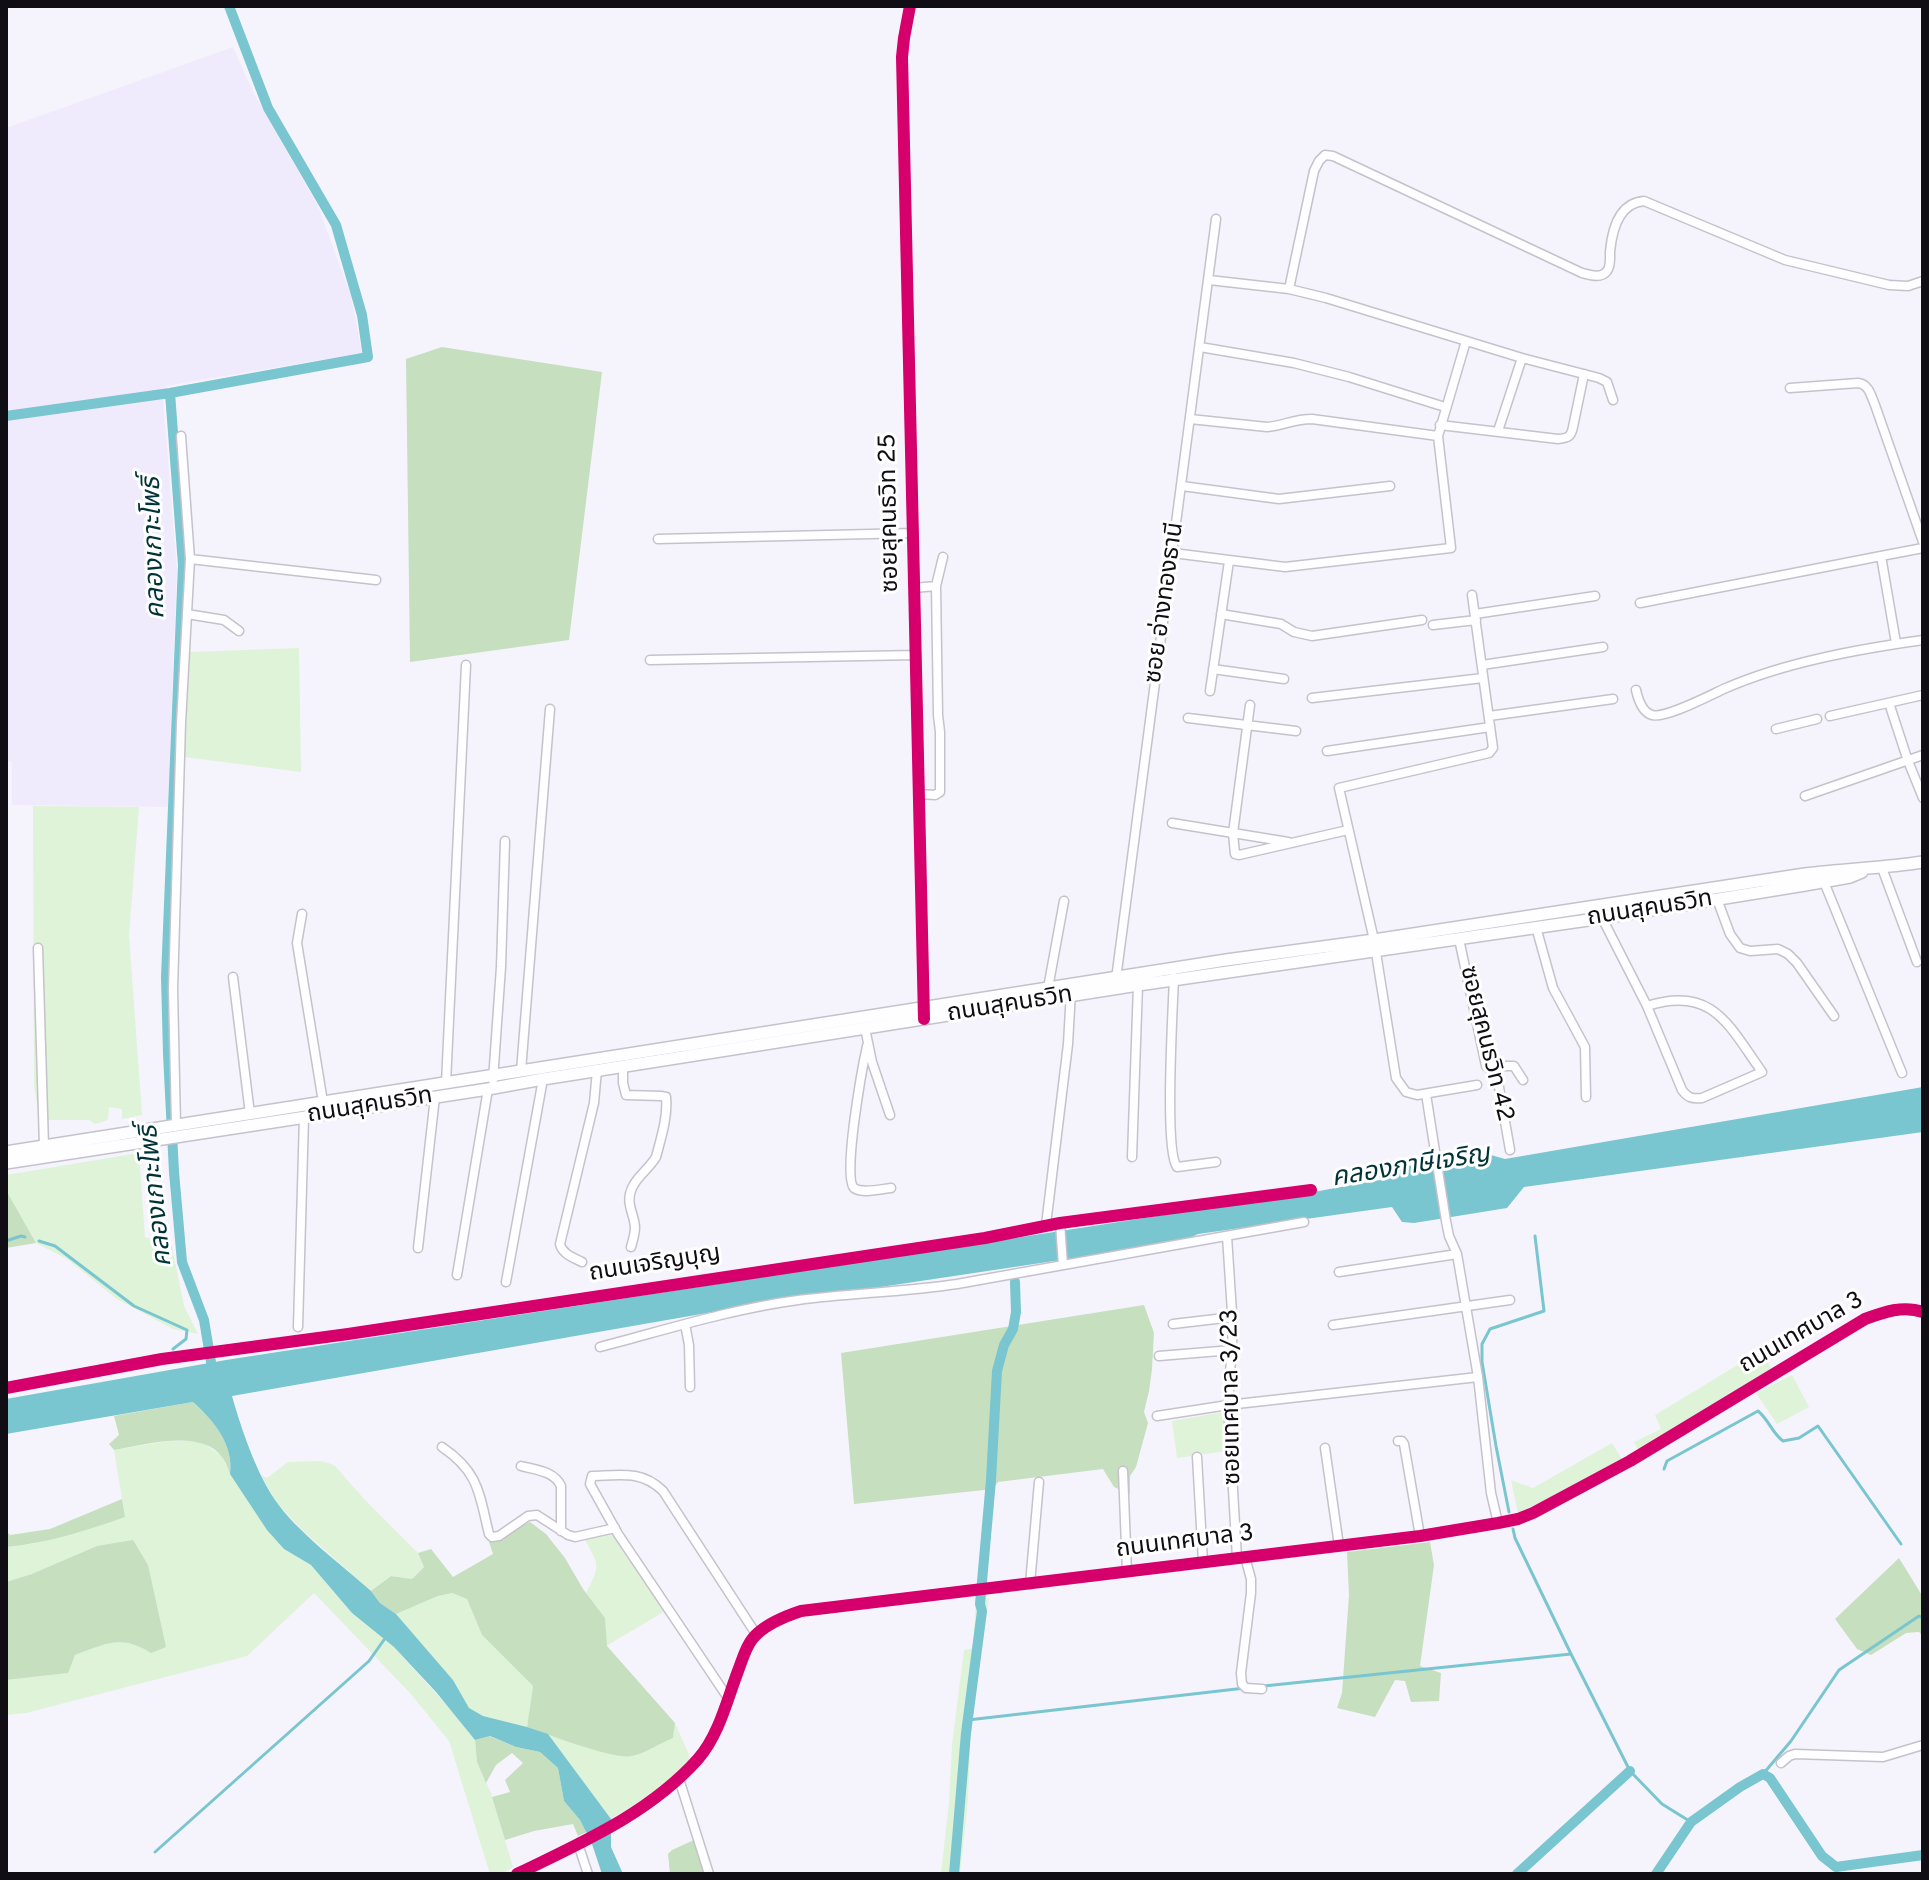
<!DOCTYPE html>
<html>
<head>
<meta charset="utf-8">
<style>
  body { margin:0 }
  #map { position:relative; width:1929px; height:1880px; overflow:hidden; background:#f5f4fc; font-family:Overpass,sans-serif }
  canvas { display:block }
  .frame { position:absolute; inset:0; border:8px solid #100d15; pointer-events:none }
</style>
</head>
<body>
<div id="map">
<canvas width="1929" height="1880"></canvas>
<div class="frame"></div>
</div>
<script>
const c = document.querySelector('canvas').getContext('2d');
c.lineJoin = 'round';
function fill(path, color) { c.fillStyle = color; c.fill(path, 'evenodd'); }
function stroke(path, color, width, dash) { c.strokeStyle = color; c.lineWidth = width; c.lineCap = dash ? 'butt' : 'round'; c.setLineDash(dash || []); c.stroke(path); }
function write(font, color, halo, rows, align = 'center') {
  c.font = font + ' Overpass,"Noto Sans Thai",sans-serif'; c.lineWidth = 6; c.setLineDash([]); c.textBaseline = 'middle'; c.strokeStyle = halo; c.fillStyle = color; for (const [text, x, y, turn = 0] of rows) {
    c.save(); c.translate(x, y); c.rotate((+turn || 0) * Math.PI / 180); c.textAlign = isNaN(turn) ? turn : align; if (halo) c.strokeText(text, 0, 0); c.fillText(text, 0, 0); c.restore();
  }
}
fill(new Path2D(`
  M 233,47 L 254,94 L 318,206 L 351,296 L 362,353 L 166,386 L 163,400 L 177,570 L 168,807 L 12,805 L 12,762 L 6,761 L 6,128 Z`), '#f0ebfc');
fill(new Path2D(`
  M 299,648 L 301,772 L 184,757 L 190,652 Z
  M 33,806 L 139,807 L 129,935 L 142,1115 L 122,1119 L 122,1109 L 109,1107 L 108,1120 L 95,1124 L 89,1120 L 40,1120 L 34,1087 Z
  M 139,1153 L 145,1238 L 170,1237 L 184,1306 L 198,1334 L 173,1329 L 117,1299 L 67,1259 L 36,1243 L 6,1190 L 6,1175 Z
  M 1751,1357 L 1769,1363 L 1771,1370 L 1638,1450 L 1634,1442 L 1661,1429 L 1655,1415 Z
  M 1792,1375 L 1809,1407 L 1777,1424 L 1756,1393 Z
  M 1224,1412 L 1227,1451 L 1177,1458 L 1172,1421 Z
  M 168,1441 L 200,1441 L 222,1456 L 230,1474 L 284,1549 L 311,1565 L 352,1613 L 394,1647 L 458,1718 L 475,1740 L 477,1762 L 491,1793 L 513,1867 L 501,1874 L 490,1874 L 449,1741 L 410,1693 L 314,1593 L 247,1656 L 26,1713 L 6,1715 L 6,1680 L 67,1673 L 75,1655 C 106,1644 120,1634 151,1653 L 32,1574 L 6,1582 L 6,1547 L 31,1544 L 125,1517 L 114,1450 Z
  M 1612,1443 L 1622,1459 L 1550,1498 L 1518,1513 L 1511,1480 L 1533,1488 Z
  M 321,1461 L 334,1465 L 365,1500 L 418,1553 L 424,1567 L 412,1579 L 391,1576 L 371,1591 L 301,1529 L 276,1502 L 261,1475 L 267,1478 L 288,1462 Z
  M 618,1525 L 672,1607 L 606,1646 L 605,1618 L 586,1593 C 600,1566 600,1566 585,1540 Z
  M 452,1593 L 467,1599 L 482,1635 L 533,1686 L 527,1727 L 483,1716 L 468,1708 L 453,1680 L 396,1614 L 438,1596 Z
  M 989,1598 L 971,1725 L 968,1800 L 960,1874 L 941,1874 L 949,1802 L 952,1745 L 964,1650 L 973,1648 L 976,1600 Z
  M 675,1723 L 690,1757 C 674,1786 638,1802 611,1819 L 548,1734 L 612,1754 L 673,1738 Z`), '#def3d8');
fill(new Path2D(`
  M 442,347 L 602,372 L 569,640 L 410,662 L 406,359 Z
  M 6,1190 L 36,1243 L 6,1248 Z
  M 1144,1305 L 1154,1333 L 1152,1369 L 1149,1391 L 1144,1412 L 1148,1423 L 1136,1467 L 1130,1476 L 1130,1494 L 1114,1487 L 1103,1469 L 998,1482 L 993,1489 L 854,1504 L 841,1353 Z
  M 193,1402 C 214,1421 234,1445 230,1474 C 228,1469 226,1462 222,1457 C 201,1428 144,1445 114,1450 L 109,1444 L 119,1435 L 114,1416 Z
  M 122,1499 L 125,1517 C 85,1531 48,1543 6,1547 L 6,1531 L 10,1535 L 50,1529 Z
  M 530,1522 L 546,1534 L 565,1558 L 583,1589 L 605,1618 L 607,1646 L 675,1723 L 673,1738 C 660,1743 646,1753 632,1756 C 614,1760 547,1734 527,1727 L 533,1686 L 482,1635 L 467,1599 L 452,1593 L 438,1596 L 396,1614 L 380,1603 L 371,1591 L 391,1576 L 412,1579 L 424,1567 L 418,1553 L 431,1549 L 453,1577 L 493,1554 L 489,1542 Z
  M 133,1540 L 148,1565 L 166,1647 L 151,1653 C 120,1634 106,1644 75,1655 L 68,1673 L 6,1680 L 6,1582 L 32,1574 L 97,1546 Z
  M 1430,1542 L 1434,1565 L 1420,1666 L 1441,1673 L 1439,1701 L 1411,1702 L 1405,1681 L 1395,1680 L 1375,1717 L 1337,1708 L 1342,1693 L 1349,1595 L 1347,1552 Z
  M 1899,1558 L 1923,1597 L 1923,1637 L 1919,1632 L 1906,1633 L 1871,1655 L 1857,1649 L 1835,1619 Z
  M 489,1736 L 516,1747 L 540,1752 L 558,1768 L 564,1801 L 580,1820 L 587,1832 L 578,1836 L 573,1824 L 534,1831 L 505,1840 L 492,1797 L 510,1792 L 505,1780 L 523,1763 L 512,1753 L 496,1765 L 486,1783 L 477,1762 L 475,1740 Z
  M 694,1840 L 705,1874 L 670,1874 L 668,1854 L 672,1850 Z`), '#c6dfbf');
fill(new Path2D(`
  M 1923,1087 L 1923,1132 L 1524,1187 L 1507,1208 L 1414,1223 L 1402,1222 L 1392,1207 L 1198,1234 L 1181,1242 L 707,1313 L 232,1396 C 241,1428 256,1472 275,1500 C 296,1531 342,1565 371,1591 L 380,1603 L 396,1614 L 453,1680 L 469,1708 L 483,1716 L 527,1727 L 548,1734 L 611,1819 L 611,1847 L 623,1874 L 602,1874 L 591,1841 L 580,1820 L 564,1801 L 558,1768 L 540,1752 L 516,1747 L 490,1736 L 475,1740 L 436,1692 L 394,1647 L 352,1613 L 311,1565 L 284,1549 L 267,1530 L 230,1474 C 234,1445 214,1421 193,1402 L 6,1434 L 6,1399 L 226,1360 L 1319,1191 L 1380,1180 L 1379,1171 L 1484,1153 L 1505,1159 Z`), '#79c5d0');
stroke(new Path2D(`
  M 6,1241 L 21,1236 L 25,1237
  M 39,1241 L 55,1246 L 134,1306 L 187,1330 L 186,1339 L 173,1349
  M 1664,1469 L 1667,1461 L 1758,1411 C 1769,1420 1772,1433 1783,1441 L 1799,1438 L 1818,1426 L 1901,1544
  M 1509,1512 L 1496,1446 L 1482,1362 L 1482,1344 L 1490,1329 L 1544,1311 L 1535,1236
  M 1513,1529 L 1515,1538 L 1571,1654 L 1630,1771 L 1662,1804 L 1691,1822
  M 1264,1686 L 1571,1654
  M 968,1720 L 1245,1688
  M 1763,1774 L 1791,1741 L 1839,1670 L 1919,1616 L 1923,1618
  M 155,1852 L 369,1661 L 386,1637`), '#79c5d0', 3);
stroke(new Path2D(`
  M 170,393 L 183,565 L 166,977 L 168,1054 L 174,1172 L 182,1262 L 204,1320 L 213,1374
  M 6,416 L 170,393 L 368,357 L 362,315 L 336,225 L 268,108 L 229,6
  M 954,1874 L 966,1733 L 982,1611 L 980,1604 L 991,1480 L 997,1371 L 1004,1345 L 1013,1329 L 1016,1312 L 1015,1282
  M 1517,1874 L 1630,1771
  M 1656,1874 L 1691,1822 L 1740,1787 L 1763,1774 L 1770,1778 L 1822,1856 L 1836,1867 L 1923,1855`), '#79c5d0', 10);
const street = new Path2D(`
  M 910,6 L 904,38 L 902,57 L 924,1012
  M 1209,280 L 1289,289 L 1326,298 L 1522,358 L 1599,378 L 1607,382 L 1613,400
  M 1289,289 L 1314,171 L 1319,161 L 1325,155 L 1333,156 L 1582,273 C 1590,275 1601,279 1607,271 C 1611,266 1610,257 1610,252 C 1612,230 1619,203 1644,201 L 1785,260 L 1889,285 L 1908,286 L 1923,281
  M 1200,347 L 1294,363 L 1349,377 L 1445,407
  M 1790,388 L 1858,383 C 1869,384 1871,396 1875,405 L 1923,542
  M 1190,419 L 1267,427 C 1283,426 1293,419 1312,419 L 1438,436
  M 1440,425 L 1558,439 C 1568,438 1571,437 1573,427 L 1584,374
  M 1498,431 L 1522,358
  M 1182,486 L 1279,499 L 1390,486
  M 658,539 L 913,533
  M 1173,553 L 1285,567 L 1451,548 L 1438,436 L 1466,341
  M 1881,556 L 1923,548
  M 190,559 L 376,580
  M 914,588 L 936,586 L 943,557
  M 1472,595 L 1493,748 L 1489,753 L 1339,788 L 1374,940 L 1396,1078 L 1406,1092 L 1417,1095 L 1477,1085
  M 1640,603 L 1881,556 L 1896,643
  M 187,614 L 224,620 L 239,631
  M 1221,614 L 1281,624 L 1294,632 L 1312,636 L 1422,620
  M 1475,614 L 1595,596
  M 1433,625 L 1476,620
  M 650,660 L 916,655
  M 1482,665 L 1603,647
  M 1213,669 L 1284,679
  M 1636,690 C 1638,699 1642,712 1652,715 C 1666,719 1712,694 1726,688 C 1786,662 1859,649 1923,640
  M 1210,691 L 1229,561
  M 1312,698 L 1483,678
  M 1889,703 L 1908,761 L 1923,798
  M 1250,705 L 1233,833 L 1235,854 L 1239,855 L 1348,830
  M 1489,716 L 1613,699
  M 1830,716 L 1923,695
  M 1188,718 L 1296,731
  M 1776,729 L 1817,719
  M 1327,751 L 1490,727
  M 919,794 L 935,795 L 940,792 L 940,732 L 938,715 L 936,586
  M 1805,796 L 1923,755
  M 1172,823 L 1288,842
  M 1882,868 L 1917,962
  M 1822,877 L 1902,1073
  M 1717,899 L 1730,934 L 1740,948 L 1750,951 L 1778,949 L 1788,954 L 1797,963 L 1834,1016
  M 302,914 L 297,943 L 323,1102
  M 1600,914 L 1647,1006 L 1682,1090 C 1688,1098 1692,1099 1702,1098 L 1762,1072 C 1729,1026 1713,985 1647,1006
  M 1536,927 L 1553,988 L 1585,1047 L 1586,1097
  M 1459,939 L 1485,1061 L 1486,1066 L 1497,1076 L 1510,1150
  M 38,948 L 44,1146
  M 233,977 L 250,1114
  M 1174,977 C 1173,1007 1164,1151 1177,1167 L 1216,1162
  M 1116,979 L 1216,219
  M 1048,988 L 1064,901
  M 865,1028 L 872,1062 L 890,1115
  M 867,1046 C 863,1064 842,1177 854,1188 C 862,1194 881,1189 891,1188
  M 623,1066 L 623,1083 L 626,1095 L 661,1096 L 666,1097 C 668,1117 661,1138 656,1157 C 649,1169 637,1176 632,1188 C 625,1203 634,1213 635,1227 C 635,1234 633,1240 631,1247
  M 1487,1066 L 1514,1066 L 1523,1080
  M 521,1071 L 550,709
  M 493,1080 L 501,967 L 505,841
  M 446,1083 L 466,665
  M 1426,1094 L 1446,1221 L 1449,1236 L 1457,1254 L 1478,1377 L 1491,1493 L 1498,1523
  M 176,1125 L 173,989 L 181,723 L 190,559 L 181,436
  M 1132,1157 L 1138,985
  M 1060,1223 L 1063,1265
  M 1046,1225 L 1068,1044 L 1071,991
  M 1227,1236 L 1233,1328 L 1228,1405 L 1237,1558
  M 418,1248 L 435,1097
  M 582,1262 C 574,1258 562,1254 560,1244 L 594,1103 L 597,1070
  M 1339,1272 L 1457,1254
  M 457,1275 L 488,1089
  M 506,1282 L 543,1079
  M 685,1324 L 689,1345 L 690,1387
  M 1173,1324 L 1233,1317
  M 1333,1325 L 1510,1300
  M 298,1327 L 304,1117
  M 600,1347 C 665,1330 731,1309 798,1300 C 851,1293 904,1292 957,1284 L 1304,1222
  M 1159,1356 L 1232,1350
  M 6,1388 L 162,1359 L 348,1334 L 985,1238 L 1060,1223 L 1311,1190
  M 1157,1416 L 1228,1405 L 1478,1377
  M 1398,1441 L 1402,1441 L 1404,1444 L 1420,1536
  M 442,1447 C 479,1472 479,1493 489,1534 L 492,1537 L 499,1536 L 528,1516 L 537,1515 L 568,1535 L 575,1537 L 615,1528
  M 1325,1448 L 1339,1546
  M 1197,1457 L 1203,1562
  M 521,1466 C 536,1470 554,1471 561,1486 L 561,1531
  M 1123,1471 L 1127,1572
  M 1245,1557 L 1251,1579 L 1251,1593 L 1241,1673 L 1242,1684 L 1246,1688 L 1262,1689
  M 1030,1584 L 1039,1482
  M 728,1698 L 618,1534 L 590,1484 L 592,1476 C 620,1475 642,1470 663,1491 L 756,1634
  M 1781,1763 L 1789,1756 L 1795,1754 L 1883,1757 L 1923,1745
  M 679,1779 L 709,1874
  M 578,1844 L 588,1874
  M 517,1874 C 581,1843 650,1813 698,1759 C 719,1735 727,1700 738,1671 C 743,1658 747,1642 758,1633 C 770,1622 786,1616 801,1611 L 1420,1536 L 1498,1523 L 1518,1519 L 1533,1513 L 1630,1461 L 1865,1319 C 1884,1312 1903,1305 1923,1312`);
const secondary = new Path2D(`
  M 6,1152 L 1226,960 L 1374,940 L 1805,874 C 1845,869 1884,868 1923,862
  M 6,1163 L 488,1089 L 543,1079 L 1138,985 L 1602,918 L 1805,885 L 1850,877 L 1862,872`);
stroke(street, '#c5c2cb', 11);
stroke(secondary, '#c5c2cb', 14);
stroke(street, '#fefdff', 8);
stroke(secondary, '#fefdff', 11);
stroke(new Path2D(`
  M 910,6 L 904,38 L 902,57 L 924,1019
  M 6,1388 L 162,1359 L 348,1334 L 985,1238 L 1060,1223 L 1311,1190
  M 517,1874 C 581,1843 650,1813 698,1759 C 719,1735 727,1700 738,1671 C 743,1658 747,1642 758,1633 C 770,1622 786,1616 801,1611 L 1420,1536 L 1498,1523 L 1518,1519 L 1533,1513 L 1630,1461 L 1865,1319 C 1884,1312 1903,1305 1923,1312`), '#d6006c', 12);
write('24px', '#100d15', '#fff', [
  ["ซอยสุคนธวิท 25",891,513,-91],
  ["ซอย อ่างทองธานี",1166,603,-82],
  ["ถนนสุคนธวิท",1650,910,-9],
  ["ถนนสุคนธวิท",1010,1006,-9],
  ["ซอยสุคนธวิท 42",1485,1044,76],
  ["ถนนสุคนธวิท",370,1107,-9],
  ["ถนนเจริญบุญ",655,1265,-9],
  ["ถนนเทศบาล 3",1802,1334,-30],
  ["ซอยเทศบาล 3/23",1233,1397,-91],
  ["ถนนเทศบาล 3",1185,1543,-7]
]);
write('italic 26px', '#003338', '#fff', [
  ["คลองเกาะโพธิ์",156,548,-92],
  ["คลองภาษีเจริญ",1411,1168,-9],
  ["คลองเกาะโพธิ์",158,1196,-96]
]);
</script>
</body>
</html>
